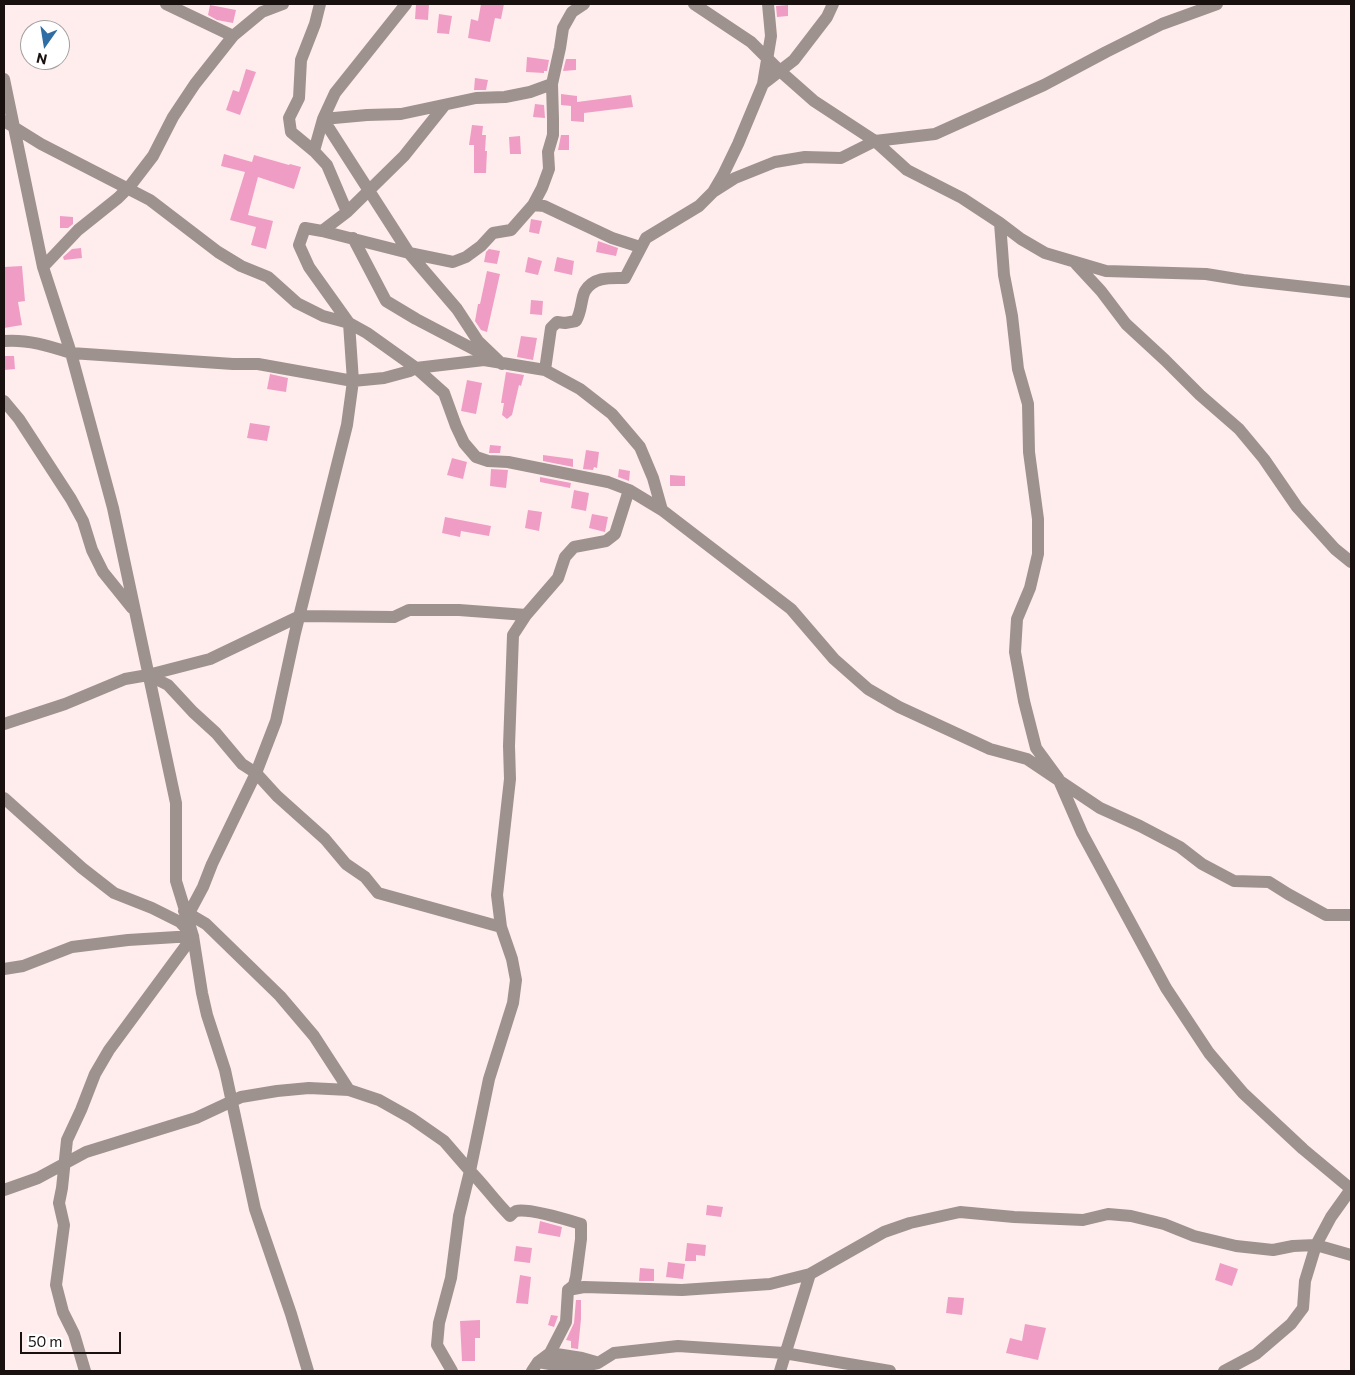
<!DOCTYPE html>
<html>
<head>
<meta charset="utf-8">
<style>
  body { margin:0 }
  #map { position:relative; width:1355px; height:1375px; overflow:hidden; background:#ffeded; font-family:Commissioner,sans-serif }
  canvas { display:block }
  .frame { position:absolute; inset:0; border:5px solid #191010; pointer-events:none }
  .north { position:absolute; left:20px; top:20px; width:50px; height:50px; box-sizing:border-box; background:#fff; border:1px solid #a39f9f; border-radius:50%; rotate:193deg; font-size:14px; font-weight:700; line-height:20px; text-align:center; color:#191010 }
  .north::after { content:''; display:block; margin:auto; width:18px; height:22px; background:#2f6ea5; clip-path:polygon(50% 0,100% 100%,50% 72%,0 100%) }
  .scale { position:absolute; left:20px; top:1332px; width:101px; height:22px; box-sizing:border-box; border:2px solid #191010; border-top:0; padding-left:6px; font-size:15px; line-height:18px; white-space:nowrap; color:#191010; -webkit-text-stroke:4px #fff; paint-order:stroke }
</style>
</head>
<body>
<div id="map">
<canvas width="1355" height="1375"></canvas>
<div class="frame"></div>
<div class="north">N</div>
<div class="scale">50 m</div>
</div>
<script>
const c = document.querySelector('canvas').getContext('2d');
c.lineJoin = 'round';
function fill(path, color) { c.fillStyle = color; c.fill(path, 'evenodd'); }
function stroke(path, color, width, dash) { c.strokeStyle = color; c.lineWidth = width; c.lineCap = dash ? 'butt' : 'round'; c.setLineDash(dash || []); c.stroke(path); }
fill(new Path2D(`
  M 416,4 L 429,4 L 428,20 L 415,19 Z
  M 481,4 L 504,4 L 501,19 L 495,18 L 490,42 L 468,38 L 471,19 L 478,21 Z
  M 210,5 L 236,10 L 233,23 L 217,20 L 208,15 Z
  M 788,5 L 788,16 L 777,17 L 776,6 Z
  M 439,14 L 452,16 L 449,34 L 437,33 Z
  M 527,57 L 549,60 L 547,71 L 544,71 L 544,73 L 526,72 Z
  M 566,59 L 576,59 L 576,70 L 563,71 Z
  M 246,69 L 256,72 L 240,115 L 226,110 L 233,90 L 239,92 Z
  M 475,78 L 488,80 L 486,90 L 474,90 Z
  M 561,94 L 577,96 L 577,102 L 631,95 L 633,107 L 584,113 L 584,122 L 571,121 L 571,106 L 561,105 Z
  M 535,104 L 544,105 L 545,118 L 533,117 Z
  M 472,125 L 483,126 L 482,135 L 486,135 L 485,151 L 487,151 L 486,173 L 474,173 L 474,145 L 469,145 Z
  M 561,135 L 569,135 L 569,150 L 558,150 Z
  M 520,136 L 521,154 L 510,154 L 509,137 Z
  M 224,154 L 252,162 L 254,155 L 289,165 L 290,164 L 301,167 L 294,189 L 258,177 L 248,215 L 273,221 L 266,249 L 251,245 L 256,227 L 230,220 L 245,172 L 221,166 Z
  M 60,216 L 73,217 L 73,224 L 68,228 L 60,228 Z
  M 531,219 L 542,221 L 539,234 L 529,232 Z
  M 598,241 L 618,248 L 616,256 L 596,252 Z
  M 81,248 L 82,258 L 64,260 L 63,257 L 72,249 Z
  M 489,249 L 500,251 L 497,264 L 484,262 L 486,252 Z
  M 528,257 L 542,261 L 538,275 L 525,272 Z
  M 557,257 L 574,261 L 572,275 L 554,271 Z
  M 22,266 L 25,301 L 18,302 L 22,325 L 4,328 L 4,267 Z
  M 487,271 L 500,274 L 487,332 L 481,330 L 475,321 L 478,304 L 480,304 Z
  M 531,300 L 543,301 L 542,315 L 530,314 Z
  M 521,336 L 537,338 L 533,360 L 517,357 Z
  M 4,356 L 14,356 L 15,369 L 4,370 Z
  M 506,372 L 524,375 L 521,386 L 519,385 L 512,415 L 507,419 L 502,415 L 504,403 L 501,403 Z
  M 270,374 L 288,378 L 286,392 L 267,389 Z
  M 467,380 L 482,383 L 476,414 L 461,411 Z
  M 250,423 L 270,426 L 267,441 L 247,438 Z
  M 490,445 L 501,446 L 500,453 L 489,453 Z
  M 586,450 L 599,452 L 597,468 L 594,467 L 593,470 L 583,469 Z
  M 543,455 L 573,459 L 573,467 L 543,461 Z
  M 452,458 L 467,462 L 463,479 L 447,475 Z
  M 491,469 L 508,470 L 506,488 L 490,486 Z
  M 619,469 L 630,471 L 629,481 L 618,477 Z
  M 670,475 L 685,476 L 685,486 L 670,486 Z
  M 540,477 L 571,483 L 570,488 L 540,482 Z
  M 574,490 L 589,493 L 586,511 L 571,508 Z
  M 528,510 L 542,512 L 539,531 L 525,528 Z
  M 592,514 L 608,517 L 605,532 L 589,528 Z
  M 445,517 L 491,526 L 489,536 L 461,531 L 460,537 L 442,533 Z
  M 707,1205 L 723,1207 L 721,1217 L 706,1215 Z
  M 540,1221 L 562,1227 L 560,1237 L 538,1233 Z
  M 687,1243 L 706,1245 L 705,1256 L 696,1255 L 696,1261 L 685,1261 Z
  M 516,1246 L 532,1248 L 530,1263 L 514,1261 Z
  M 668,1262 L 685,1264 L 683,1279 L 666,1277 Z
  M 1220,1263 L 1238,1269 L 1232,1286 L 1215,1280 Z
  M 640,1268 L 654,1269 L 654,1281 L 639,1281 Z
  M 520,1275 L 531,1277 L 528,1304 L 516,1303 Z
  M 948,1297 L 964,1298 L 962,1315 L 946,1313 Z
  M 576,1300 L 581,1300 L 581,1319 L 578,1349 L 571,1348 L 571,1341 L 566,1340 L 574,1323 Z
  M 551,1315 L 558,1316 L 554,1327 L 548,1325 Z
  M 480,1320 L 480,1338 L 475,1338 L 475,1361 L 462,1361 L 460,1321 Z
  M 1025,1324 L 1046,1328 L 1038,1360 L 1006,1353 L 1010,1338 L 1022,1341 Z`), '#f09dc5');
stroke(new Path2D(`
  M 166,4 L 233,36
  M 694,4 L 751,42 L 780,71 L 814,101 L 875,141 L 907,170 L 962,198 L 1000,223 L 1021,239 L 1045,253 L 1106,271 L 1206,274 L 1243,280 L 1351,292
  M 4,79 L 43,267 L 71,353 L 113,508 L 176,803 L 176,881 L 193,936 L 202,993 L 207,1015 L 225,1070 L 255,1209 L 291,1314 L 308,1371
  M 763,84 L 771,36 L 768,4
  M 4,121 L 41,144 L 150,200 L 218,252 L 241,266 L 268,277 L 297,303 L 323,316 L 349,323 L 367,333 L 416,368 L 444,393 L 456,426 L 464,443 L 476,457 L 488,461 L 508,462 L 608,482 L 629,490 L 662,510 L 791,609 L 834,659 L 868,689 L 899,707 L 990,749 L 1027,759 L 1100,808 L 1140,826 L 1180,847 L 1202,864 L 1234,881 L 1269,882 L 1288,894 L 1326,915 L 1351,915
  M 314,151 L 291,132 L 289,118 L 299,98 L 301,60 L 315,24 L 320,4
  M 713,192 L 735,178 L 775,162 L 805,157 L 841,158 L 875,141 L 935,134 L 1044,85 L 1106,52 L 1162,24 L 1217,4
  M 533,205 L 542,188 L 549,169 L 548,152 L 553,135 L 553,119 L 552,84
  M 347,212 L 404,156 L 444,106
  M 1000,223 L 1004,275 L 1012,316 L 1018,369 L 1028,404 L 1029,452 L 1038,519 L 1038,554 L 1030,588 L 1017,619 L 1015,652 L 1024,701 L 1036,748 L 1058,778 L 1082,833 L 1166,988 L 1209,1053 L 1243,1093 L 1303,1149 L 1351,1189
  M 322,231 L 409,253 L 453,262 L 466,257 L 481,246 L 493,233 L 511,230 L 533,205 L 544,206 L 612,238 L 640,247
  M 353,238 L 386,301 L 416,319 L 502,364 L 478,341 L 457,309 L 409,253 L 323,119 L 367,115 L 401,114 L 476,98 L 505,97 L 530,92 L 552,84 L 560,48 L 563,28 L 572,12 L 584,4
  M 1076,264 L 1101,291 L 1126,324 L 1165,360 L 1200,395 L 1239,429 L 1264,459 L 1297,507 L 1335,549 L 1351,562
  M 43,267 L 78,230 L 118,198 L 130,186 L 153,156 L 173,117 L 195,84 L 233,36 L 262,12 L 283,4
  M 4,341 C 27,339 49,346 71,353 L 233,364 L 258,364 L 353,381 L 384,378 L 410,371 L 416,368 L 484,360 L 545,370 L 580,389 L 612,414 L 640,447 L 653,478 L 662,510
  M 545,370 L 551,328 L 557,322 L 565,323 L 576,321 C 582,311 581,298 585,291 C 594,276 612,278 625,278 L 646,238 L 699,206 L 713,192 L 723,175 L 738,144 L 763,84 L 794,60 L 827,17 L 833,4
  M 4,401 L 19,419 L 71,499 L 83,521 L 92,550 L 103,572 L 132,608
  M 148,675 L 210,659 L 300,616 L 394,617 L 409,610 L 459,610 L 526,615
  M 4,724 L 65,704 L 125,679 L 148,675 L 168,685 L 193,712 L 216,733 L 242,764 L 256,773 L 277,796 L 325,839 L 346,864 L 365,877 L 378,893 L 501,927
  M 4,798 L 82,868 L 114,893 L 152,908 L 180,922 L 193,936 L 109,1050 L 95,1074 L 81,1110 L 67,1140 L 62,1188 L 59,1203 L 64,1225 L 56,1285 L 63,1312 L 74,1334 L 85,1371
  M 184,911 L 206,924 L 280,996 L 314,1036 L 349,1090
  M 187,917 L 203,887 L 212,864 L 256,773 L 276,721 L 295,633 L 347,425 L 353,381 L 349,323 L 309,267 L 299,245 L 305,228 L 322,231 L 347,212 L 327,165 L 314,151 L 323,119 L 335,93 L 406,4
  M 4,969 L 23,966 L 72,947 L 128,940 L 193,936
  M 470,1171 L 489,1079 L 513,1003 L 516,980 L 512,959 L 501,927 L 497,895 L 510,779 L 509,746 L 513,635 L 526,615 L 558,578 L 565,557 L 574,547 L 606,541 L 615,534 L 629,490
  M 4,1190 L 38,1178 L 86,1152 L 196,1118 L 241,1097 L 277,1091 L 309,1088 L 349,1090 L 379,1100 L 411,1118 L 444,1141 L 470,1171
  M 568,1290 L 584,1287 L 682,1290 L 770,1284 L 810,1274 L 884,1232 L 910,1223 L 960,1212 L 1014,1217 L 1083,1220 L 1108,1214 L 1131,1216 L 1164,1224 L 1194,1236 L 1236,1246 L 1273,1250 L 1293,1246 L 1316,1245 L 1351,1255
  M 550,1353 L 582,1358 L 596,1362
  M 538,1362 L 573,1368 L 598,1363 L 614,1353 L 678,1346 L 784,1353 L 890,1371
  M 452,1371 L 437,1345 L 439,1323 L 451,1278 L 459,1216 L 470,1171 C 484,1185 495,1201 510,1216 C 512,1214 514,1212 516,1211 C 529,1208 568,1220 581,1224 L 581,1239 L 576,1277 L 574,1285 L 568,1290 L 566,1322 L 550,1353 L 538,1362 L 532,1371
  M 780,1371 L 810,1274
  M 1224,1371 L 1256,1354 L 1291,1324 L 1303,1308 L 1305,1281 L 1316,1245 L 1331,1217 L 1351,1189`), '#9e928e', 12);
</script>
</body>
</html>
